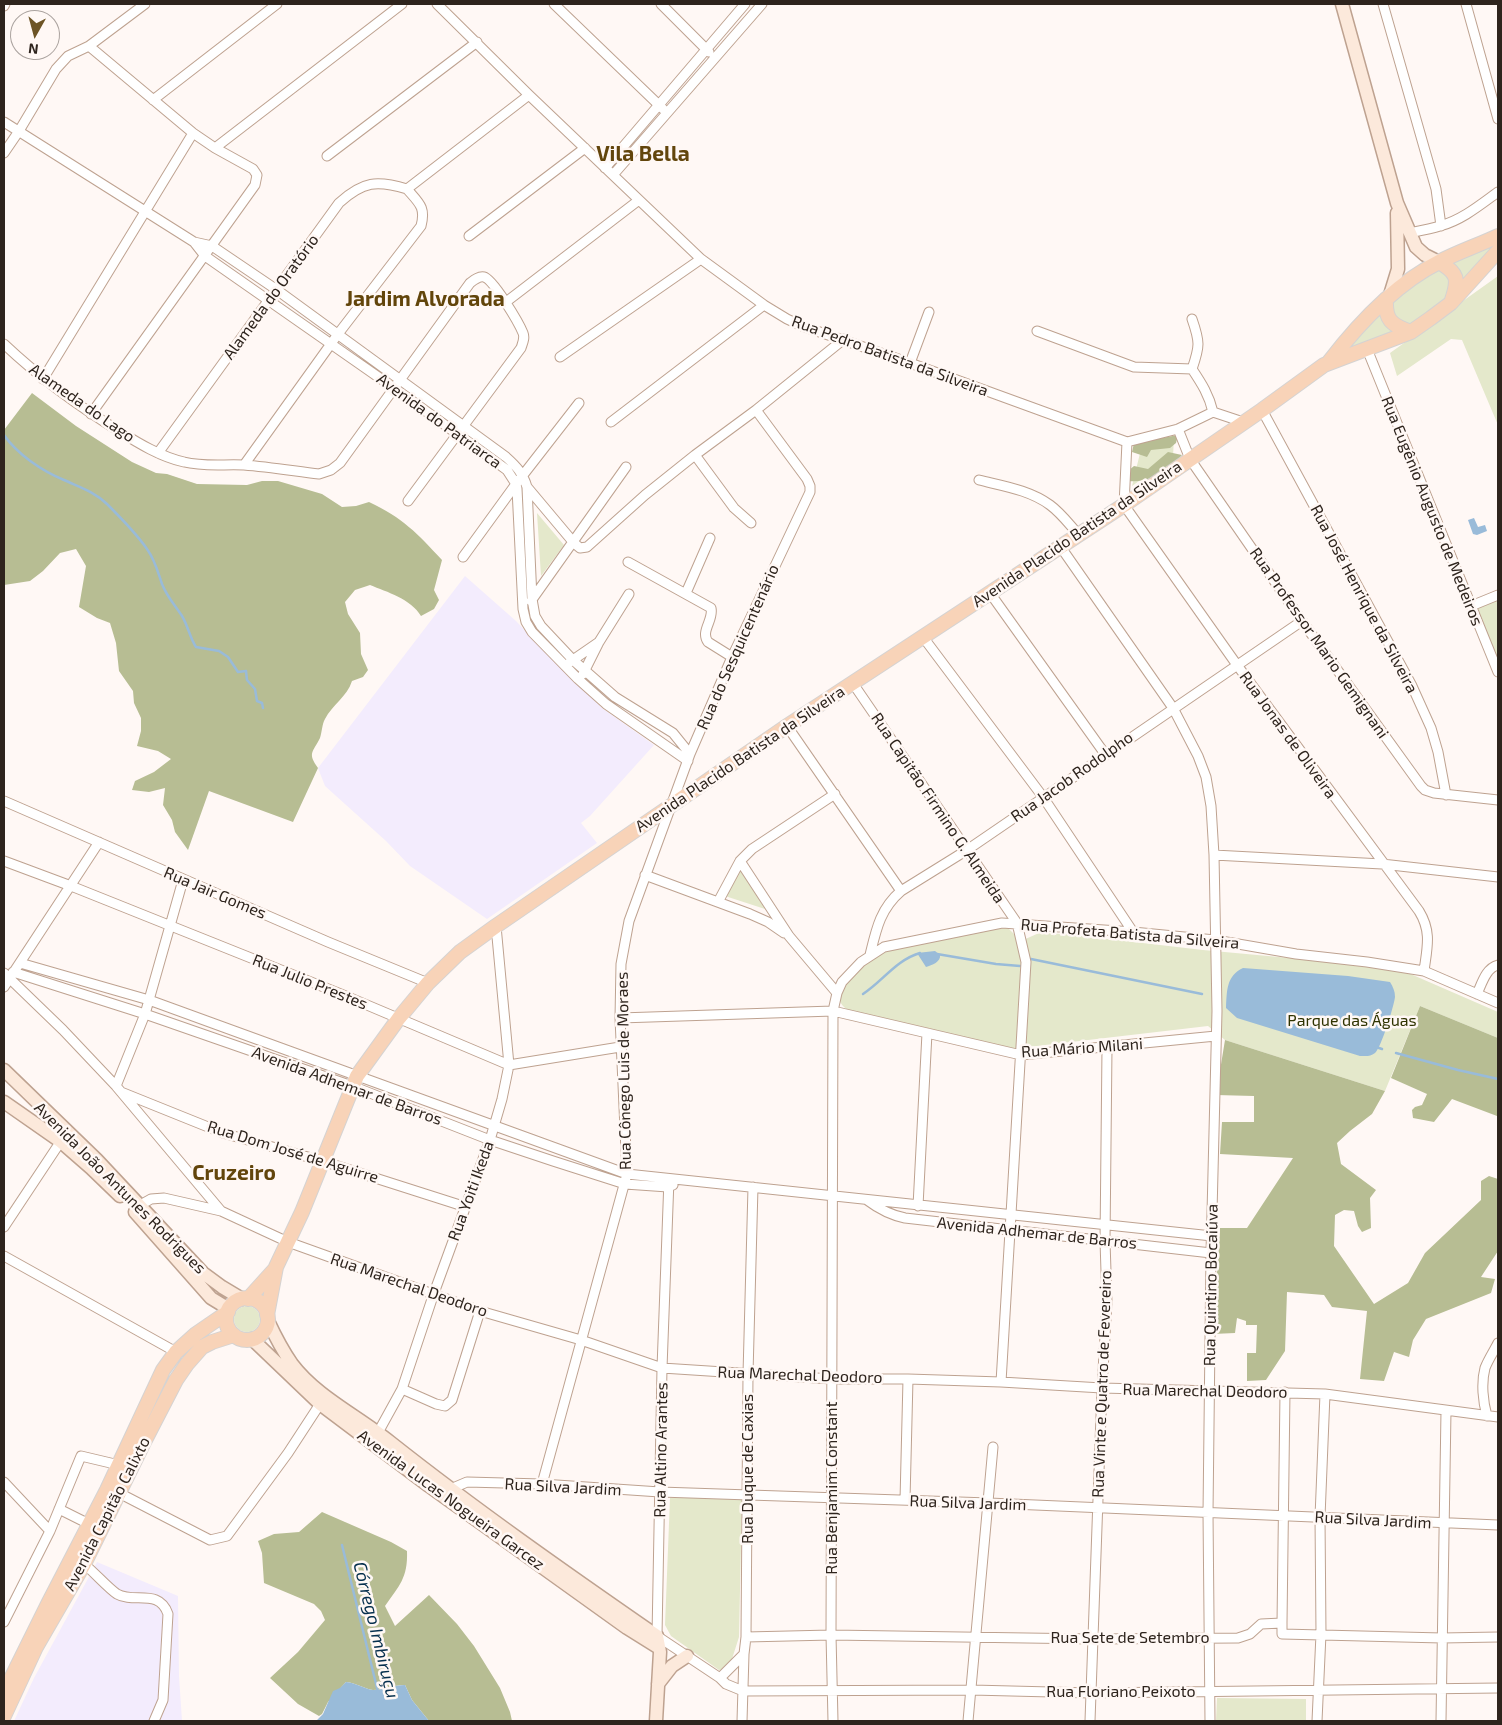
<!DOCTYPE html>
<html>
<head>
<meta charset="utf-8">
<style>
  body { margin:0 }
  #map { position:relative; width:1502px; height:1725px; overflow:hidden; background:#fff8f5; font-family:"Exo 2",sans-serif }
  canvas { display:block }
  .frame { position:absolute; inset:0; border:5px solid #2e241d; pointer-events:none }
  .north { position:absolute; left:10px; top:10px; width:50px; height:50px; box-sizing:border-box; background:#fff8f5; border:1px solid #aba39f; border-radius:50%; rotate:187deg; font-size:14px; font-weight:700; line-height:20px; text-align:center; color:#2e241d }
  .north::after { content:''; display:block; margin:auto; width:18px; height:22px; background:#6d5425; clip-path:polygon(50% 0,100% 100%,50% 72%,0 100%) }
</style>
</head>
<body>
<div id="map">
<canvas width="1502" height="1725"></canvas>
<div class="frame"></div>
<div class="north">N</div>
</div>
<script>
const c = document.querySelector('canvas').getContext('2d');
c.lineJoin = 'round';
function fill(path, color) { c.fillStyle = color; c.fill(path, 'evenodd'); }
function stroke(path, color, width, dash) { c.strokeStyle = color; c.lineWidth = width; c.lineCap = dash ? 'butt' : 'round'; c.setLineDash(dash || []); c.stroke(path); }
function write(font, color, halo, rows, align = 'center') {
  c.font = font + ' "Exo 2",sans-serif'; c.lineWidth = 5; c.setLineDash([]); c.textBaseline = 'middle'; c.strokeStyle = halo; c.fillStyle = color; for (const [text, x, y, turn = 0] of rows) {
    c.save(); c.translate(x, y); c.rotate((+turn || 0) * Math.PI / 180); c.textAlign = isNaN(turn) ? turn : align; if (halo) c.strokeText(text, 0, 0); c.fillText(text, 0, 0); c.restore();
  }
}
fill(new Path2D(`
  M 465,576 L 516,621 L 557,664 L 602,708 L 654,745 L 590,816 L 581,823 L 597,843 L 487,919 L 410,866 L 386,841 L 325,786 L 318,768 Z
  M 97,1562 L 178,1596 L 179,1676 L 182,1721 L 14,1721 L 34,1678 Z`), '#f3ecfd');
fill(new Path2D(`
  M 1498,236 L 1498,251 L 1451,303 L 1367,349 L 1339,350 L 1390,295 Z
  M 1498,276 L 1498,425 L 1462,340 L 1451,339 L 1397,376 L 1390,353 Z
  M 1174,437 L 1173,457 L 1132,486 L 1142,445 Z
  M 537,513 L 564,545 L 541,576 Z
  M 1498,595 L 1498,672 L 1471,606 Z
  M 739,866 L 765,909 L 725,896 Z
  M 1004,924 L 1021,941 L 1039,933 L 1065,934 L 1203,950 L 1376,966 L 1406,972 L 1498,1012 L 1498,1038 L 1420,1006 L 1385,1091 L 1225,1040 L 1208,1026 L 1011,1049 L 849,1010 C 841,1007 838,1000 841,992 C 846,980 873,953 883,947 C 891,943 905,943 913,941 C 944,936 974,930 1004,924 Z
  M234 1319a13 13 0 1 1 26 0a13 13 0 1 1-26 0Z
  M 742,1497 L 739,1637 L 732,1659 L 725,1669 L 719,1670 L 671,1636 L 665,1625 L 670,1498 Z
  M 1217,1698 L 1306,1699 L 1306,1721 L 1216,1721 Z`), '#e4e8cb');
fill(new Path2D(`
  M 32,393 L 76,426 L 132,462 L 156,473 L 167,474 L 197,484 L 247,485 L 262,481 L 278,481 L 322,494 L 342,507 L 356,506 L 369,502 C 403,518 417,533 442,560 L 434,590 L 439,600 L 434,609 L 421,616 C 411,599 387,592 370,585 L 355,590 L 345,602 L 348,614 L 360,633 L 361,654 L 368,670 L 363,677 L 352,681 C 347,697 332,705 325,719 C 322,724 322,732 320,738 C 313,752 307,753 318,768 L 293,822 L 209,791 L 188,850 L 175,832 L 172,820 L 163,805 L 165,788 L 149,792 L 132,790 L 135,781 L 154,772 L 171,759 L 158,751 L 137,746 L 141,731 L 141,718 L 134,703 L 133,691 L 119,671 L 116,643 L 110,623 L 97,618 L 79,607 L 86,566 L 76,549 L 60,553 L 43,571 L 30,581 L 4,585 L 4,430 Z
  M 1178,435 L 1176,443 L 1170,448 L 1151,450 L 1147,457 L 1132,452 L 1134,443 Z
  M 1168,452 L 1182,455 C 1179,458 1177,463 1174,465 C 1164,475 1142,483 1129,481 L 1128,471 L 1134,466 L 1148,469 Z
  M 1420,1006 L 1498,1038 L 1498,1123 L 1497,1116 L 1452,1099 L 1434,1122 L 1413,1118 L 1412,1110 L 1415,1107 L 1422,1105 L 1427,1094 L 1391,1078 Z
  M 1225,1040 L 1385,1091 L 1372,1114 L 1350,1131 L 1337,1143 L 1341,1164 L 1376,1190 L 1370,1198 L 1371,1228 L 1362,1232 L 1358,1226 L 1354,1211 L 1344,1210 L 1335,1215 L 1334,1246 L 1374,1304 L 1408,1283 L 1425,1253 L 1481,1200 L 1481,1181 L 1489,1176 L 1498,1179 L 1498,1251 L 1481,1277 L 1495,1279 L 1491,1293 L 1426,1319 L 1413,1340 L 1409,1357 L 1394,1352 L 1384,1381 L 1360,1379 L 1367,1311 L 1332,1307 L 1324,1295 L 1287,1292 L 1285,1351 L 1266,1380 L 1247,1381 L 1247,1353 L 1256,1353 L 1257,1325 L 1246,1325 L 1246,1321 L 1237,1318 L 1235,1333 L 1213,1334 L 1220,1228 L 1247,1228 L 1293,1158 L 1220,1154 L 1222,1122 L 1254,1122 L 1254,1096 L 1216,1095 Z
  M 322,1512 L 391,1542 L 407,1551 C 408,1578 399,1586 385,1606 L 395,1626 L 429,1595 L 457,1624 L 474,1646 L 500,1688 L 510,1712 L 512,1721 L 429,1721 L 412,1700 L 405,1685 C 394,1685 384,1690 373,1690 C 365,1689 356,1683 346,1682 L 328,1702 L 322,1714 L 319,1716 L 298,1704 L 270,1678 L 298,1652 L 325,1620 L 321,1611 L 314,1604 L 264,1583 L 262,1553 L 258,1541 L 274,1534 L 299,1532 Z`), '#b7bd93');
fill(new Path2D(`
  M 1474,518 L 1478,527 L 1485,525 L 1487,531 L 1477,535 L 1473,534 L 1468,520 Z
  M 935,951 L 940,955 C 941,962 932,965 926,967 L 917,953 Z
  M 1243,968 L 1348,976 L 1390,982 C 1393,987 1395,991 1395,997 C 1394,1006 1381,1048 1375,1053 C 1370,1057 1366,1056 1360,1056 L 1237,1018 L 1226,1008 C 1227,991 1226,976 1243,968 Z
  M 346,1682 C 356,1683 365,1689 373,1690 C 384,1690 394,1685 405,1685 L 412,1700 L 429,1721 L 316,1721 L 323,1714 L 333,1691 L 340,1688 Z`), '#99bbd9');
stroke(new Path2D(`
  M 4,435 C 17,454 42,471 64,480 C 79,487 95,492 107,504 C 121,518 136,533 147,549 C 155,560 158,572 162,584 C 167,597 175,605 182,616 C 188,626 190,638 196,647 L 219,651 L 228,657 L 238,672 L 246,671 L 247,680 L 255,689 L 257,701 L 262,703 L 263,708
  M 937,954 L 996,964 L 1020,966
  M 1031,959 L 1202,994
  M 863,994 C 883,981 896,960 920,953
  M 1376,1047 L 1382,1049
  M 1396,1053 L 1458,1070 L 1498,1079
  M 342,1545 L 378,1692`), '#99bbd9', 2.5);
const street = new Path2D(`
  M 437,4 L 529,95 L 701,259 L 764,305 L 787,319 L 802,326 L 910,363 L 1127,442
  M 554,4 L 663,109
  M 661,4 L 709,52
  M 1383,4 L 1436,189 L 1441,226
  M 1466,4 L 1498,119
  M 4,6 L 5,4
  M 89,46 L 193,133 L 215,148 L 253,169 L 257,175 L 255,185 L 91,414
  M 153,100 L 277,4
  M 4,122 L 194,242 L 205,256 L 394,388 L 507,470 L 516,484 L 517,489 L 523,609 L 526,622 L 532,632 L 578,679 L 606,704 L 688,761
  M 215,148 L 402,4
  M 4,153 L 19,131 L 56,69 L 68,56 L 89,46 L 145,4
  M 327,156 L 477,42
  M 605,168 L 745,4
  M 613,175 L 762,4
  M 407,189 L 529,95
  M 1409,233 C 1419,231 1430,229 1440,226 C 1462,220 1480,205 1498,192
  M 469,236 L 585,148
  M 194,242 L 212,246 L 277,290 L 506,457 C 516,466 523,473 527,487 L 532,599 L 535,616 L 541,626 L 573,660 L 615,697 L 673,733 L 690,754
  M 506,302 L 639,200
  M 1192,319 C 1200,342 1200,346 1192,369 C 1202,384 1209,395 1213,412 L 1243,422
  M 1037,331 L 1134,367 L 1192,369
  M 4,344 C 39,377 78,406 119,431 C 138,443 161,457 184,462 C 204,467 224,464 244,465 C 269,467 294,471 319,474 L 331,470 L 340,463 L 470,283 C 474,280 479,276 484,277 C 493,279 519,323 523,333 C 525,338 523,342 521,348 L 408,501
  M 1367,349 L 1498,672
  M 560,357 L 701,259
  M 910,363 L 929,312
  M 43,379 L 193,133
  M 1262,410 L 1412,686 L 1431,728 L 1438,752 L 1446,795
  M 611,422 L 764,305
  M 1178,429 L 1190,459 L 1302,621 L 1421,786 L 1425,790 L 1434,793 L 1498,800
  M 1127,442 L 1124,505 L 1237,665 L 1419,911 C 1432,932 1427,948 1424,971
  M 1127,442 L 1178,429 L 1213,412
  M 158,453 L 339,203 C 363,181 377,180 407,189
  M 695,455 L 734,508 L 751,523
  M 244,465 L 338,334 L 421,226 C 426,207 419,203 407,189
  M 979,480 C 1003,486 1030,490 1050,505 C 1061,513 1069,524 1078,534
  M 527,487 L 574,543 L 580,548 L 587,547 L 645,495 L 695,455 L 756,410 L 844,339
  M 1060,546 L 1173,708 L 1198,756 L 1206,777 L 1211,806 L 1214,855 L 1217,1011 L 1211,1253 L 1208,1513 L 1210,1721
  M 463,557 L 516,484 L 579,403
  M 628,562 L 711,608 C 714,620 700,631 708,642 L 732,657
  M 686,593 L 710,538
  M 990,593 L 1105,754
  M 531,601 L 626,467
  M 1471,606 L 1498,595
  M 923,637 L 1043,797 L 1133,932
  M 570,662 L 599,642
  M 583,674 L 599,642 L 629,594
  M 852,682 L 1017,923 L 1026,962 L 1001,1382
  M 787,726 L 901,891
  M 4,801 L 328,942 L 428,983
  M 1214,855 L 1382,864 L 1498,877
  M 4,861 L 71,886 L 341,994 L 509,1065 L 620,1047
  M 740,861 L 789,936 L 837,993 L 833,1011 L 831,1635 L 833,1721
  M 645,875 L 750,914 L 768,922 L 784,933
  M 718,902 L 740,861 L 752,849 L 835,794
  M 870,955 C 876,930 880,909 901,891 L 967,850 L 1302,621
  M 20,963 L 149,1000 L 627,1174 L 1212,1236
  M 13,972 L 145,1014 L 352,1086 L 490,1140 L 553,1161 L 625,1184 L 668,1187 L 673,1185
  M 4,973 L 63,1030 L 116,1086 L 221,1211
  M 4,987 L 99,842
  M 837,993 L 842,982 L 861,962 L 884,947 L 1002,923 L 1133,932 L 1215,940 L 1296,954 L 1367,962 L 1424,971 L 1498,1003
  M 1477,994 C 1482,983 1486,968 1498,965
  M 620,1018 L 833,1011 L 1021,1055 L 1216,1036
  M 116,1086 L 145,1014 L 183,880
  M 121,1092 L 223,1133 L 322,1161 L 466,1207
  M 669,1179 L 662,1368 L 657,1636 L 720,1678 L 726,1684 L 743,1691 L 972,1690 L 1091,1693 L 1498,1688
  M 867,1200 C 879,1209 890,1215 905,1218 L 1211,1253
  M 918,1206 L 927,1033
  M 135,1208 L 151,1199 L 164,1198 L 221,1211 L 288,1242 L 480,1311 L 581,1340 L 662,1368 L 832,1379 L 908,1379 L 1001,1382 L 1102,1388 L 1325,1394 L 1498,1417
  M 4,1227 L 63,1138
  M 4,1256 L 176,1352
  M 402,1389 L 436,1404 L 445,1406 L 452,1400 L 480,1311
  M 1487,1416 C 1483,1402 1481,1383 1485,1368 C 1488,1360 1494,1351 1498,1343
  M 375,1438 L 402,1389 L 434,1293 L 490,1140 L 502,1099 L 509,1065 L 496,926
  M 4,1482 L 50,1531
  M 542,1484 L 627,1174 L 620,1018 L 621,964 L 629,921 L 690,754 L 732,657 L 810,492 L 810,486 L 807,479 L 756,410
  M 446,1491 L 467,1482 L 542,1484 L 660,1492 L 989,1503 L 1498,1525
  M 119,1493 L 210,1540 L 227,1536 L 288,1453 L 320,1404
  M 905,1500 L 908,1379
  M 59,1509 L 89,1524
  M 84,1564 C 93,1571 109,1589 117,1594 C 134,1604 159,1588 168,1614 L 163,1700 L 154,1721
  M 4,1622 L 50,1531 L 81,1456 L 119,1465
  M 1282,1623 L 1285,1392
  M 746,1637 L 831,1635 L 1092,1639 L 1238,1638 L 1250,1634 L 1261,1624 L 1282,1623 L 1282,1634 L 1442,1638 L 1498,1637
  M 720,1678 L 744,1654
  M 742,1721 L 744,1654 L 746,1637 L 748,1374 L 753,1187
  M 968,1721 L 993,1447
  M 1090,1721 L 1102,1388 L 1107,1302 L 1105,1241 L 1107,1048
  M 1317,1721 L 1321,1634 L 1320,1517 L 1325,1394
  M 1441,1721 L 1446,1411`);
const secondary = new Path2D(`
  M 1342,4 L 1397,203 L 1416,247 L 1425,255 L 1439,262
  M 1390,295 L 1398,269 L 1397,213
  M 4,1070 L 97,1160 L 203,1273 L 222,1287 L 242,1299
  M 4,1102 L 60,1141 L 91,1168 L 120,1196
  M 135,1212 L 211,1298 L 229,1309
  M 268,1321 C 275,1336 282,1350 292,1364 C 317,1397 358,1416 390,1442 C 476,1510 566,1573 657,1636 L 660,1652 L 656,1721
  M 252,1339 L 320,1404 L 429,1486 L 627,1628 L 659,1648
  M 658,1684 L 672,1666 L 687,1656`);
const primary = new Path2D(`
  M 1439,262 C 1458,273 1459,279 1452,300
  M 1386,299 C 1385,320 1391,325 1411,332
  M 1329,362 C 1359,323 1395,284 1439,262 C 1458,252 1479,245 1498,236
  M226 1319a21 21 0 1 1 42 0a21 21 0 1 1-42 0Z
  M 248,1299 L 276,1268
  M 267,1315 L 276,1267 L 302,1212 L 357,1076 L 399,1018 L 428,983 L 460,952 L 496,926 L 787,726 L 1124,505 L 1262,410 L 1324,365 L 1411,332 L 1431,318 L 1451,303 L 1498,251
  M 4,1693 L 48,1604 L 107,1490 L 163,1370 L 176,1352 L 196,1334 L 228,1312
  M 4,1716 L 36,1647 L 84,1564 L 144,1442 L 176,1380 L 187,1364 L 202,1347 L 212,1342 L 234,1335`);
stroke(street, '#bea290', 11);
stroke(secondary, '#bea290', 15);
stroke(primary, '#d5d3d2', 16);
stroke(street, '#fff', 9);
stroke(secondary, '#fce9db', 12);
stroke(primary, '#f8d3b8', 14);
write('16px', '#2e241d', '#fff8f5', [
  ["Alameda do Oratório",271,297,-54],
  ["Rua Pedro Batista da Silveira",890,356,20],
  ["Alameda do Lago",82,403,35],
  ["Avenida do Patriarca",439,421,36],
  ["Rua Eugênio Augusto de Medeiros",1432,511,68],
  ["Avenida Placido Batista da Silveira",1077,534,-34],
  ["Rua José Henrique da Silveira",1364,599,62],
  ["Rua Professor Mario Gemignani",1319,643,55],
  ["Rua do Sesquicentenário",738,647,-66],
  ["Rua Jonas de Oliveira",1288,735,54],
  ["Avenida Placido Batista da Silveira",740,759,-34],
  ["Rua Jacob Rodolpho",1072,777,-35],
  ["Rua Capitão Firmino G. Almeida",938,808,56],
  ["Rua Jair Gomes",215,893,23],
  ["Rua Profeta Batista da Silveira",1130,934,5],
  ["Rua Julio Prestes",310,982,22],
  ["Rua Mário Milani",1082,1048,-4],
  ["Rua Cônego Luis de Moraes",624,1071,-91],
  ["Avenida Adhemar de Barros",347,1086,20],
  ["Rua Dom José de Aguirre",293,1152,17],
  ["Avenida João Antunes Rodrigues",120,1188,45],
  ["Rua Yoiti Ikeda",471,1191,-70],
  ["Avenida Adhemar de Barros",1037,1233,6],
  ["Rua Marechal Deodoro",409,1285,19],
  ["Rua Quintino Bocaiúva",1211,1285,-89],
  ["Rua Marechal Deodoro",800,1375,2],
  ["Rua Vinte e Quatro de Fevereiro",1102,1384,-88],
  ["Rua Marechal Deodoro",1205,1391,1],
  ["Rua Altino Arantes",661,1450,-89],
  ["Rua Duque de Caxias",748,1469,-90],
  ["Rua Silva Jardim",563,1487,3],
  ["Rua Benjamim Constant",832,1488,-90],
  ["Avenida Lucas Nogueira Garcez",451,1500,36],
  ["Rua Silva Jardim",968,1503,2],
  ["Avenida Capitão Calixto",107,1514,-63],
  ["Rua Silva Jardim",1373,1520,3],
  ["Rua Sete de Setembro",1130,1638],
  ["Rua Floriano Peixoto",1121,1692]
]);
write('16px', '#2f3300', '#fff8f5', [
  ["Parque das Águas",1352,1021]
]);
write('italic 18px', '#06304e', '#fff8f5', [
  ["Córrego Imbiruçu",376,1630,76]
]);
write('bold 21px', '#62450b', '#fff8f5', [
  ["Vila Bella",643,154],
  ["Jardim Alvorada",425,299],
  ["Cruzeiro",234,1173]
]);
</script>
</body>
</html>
